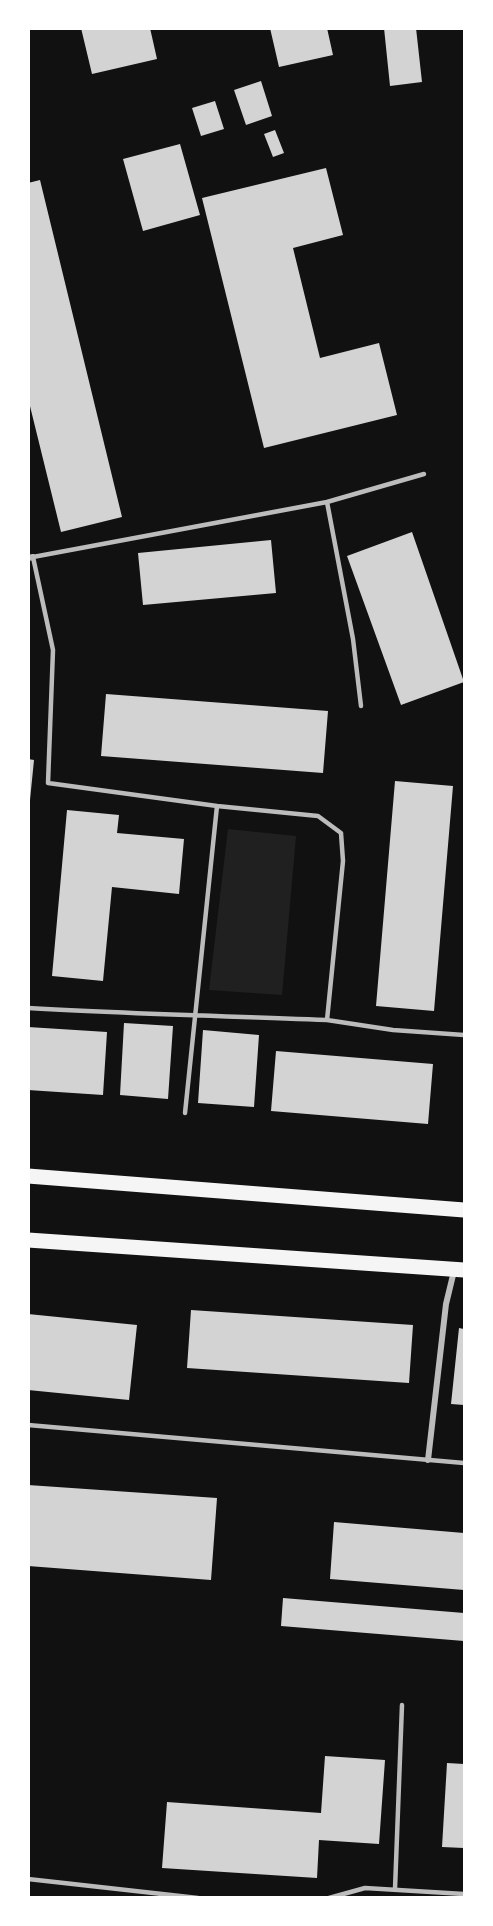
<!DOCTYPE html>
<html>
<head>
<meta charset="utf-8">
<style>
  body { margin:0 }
  #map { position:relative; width:493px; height:1926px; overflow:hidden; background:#111; font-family:Barlow,sans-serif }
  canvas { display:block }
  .frame { position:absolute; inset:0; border:30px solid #fff; pointer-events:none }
</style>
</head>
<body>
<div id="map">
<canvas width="493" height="1926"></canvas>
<div class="frame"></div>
</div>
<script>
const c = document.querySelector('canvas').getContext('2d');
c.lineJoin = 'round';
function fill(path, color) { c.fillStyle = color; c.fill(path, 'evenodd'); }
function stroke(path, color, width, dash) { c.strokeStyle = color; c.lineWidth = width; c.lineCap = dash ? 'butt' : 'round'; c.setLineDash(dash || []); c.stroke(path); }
fill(new Path2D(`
  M 228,829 L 296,836 L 282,995 L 209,990 Z`), '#202020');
fill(new Path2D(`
  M 81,28 L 150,28 L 157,59 L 92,74 Z
  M 270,28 L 327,28 L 333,55 L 279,67 Z
  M 384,28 L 416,28 L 422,82 L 390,86 Z
  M 261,81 L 272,116 L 246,125 L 234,90 Z
  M 215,101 L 224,129 L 201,136 L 192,108 Z
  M 275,130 L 284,153 L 273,157 L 264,134 Z
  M 180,144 L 200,215 L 143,231 L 123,159 Z
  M 326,168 L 343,235 L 293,248 L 320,358 L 379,343 L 397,415 L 264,448 L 202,198 Z
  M 40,180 L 122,517 L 61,532 L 28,398 L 28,183 Z
  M 412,532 L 464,682 L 401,705 L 347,556 Z
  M 271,540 L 276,593 L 143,605 L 138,553 Z
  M 106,694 L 328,711 L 323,773 L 101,756 Z
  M 28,759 L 34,760 L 30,800 L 28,800 Z
  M 395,781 L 453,786 L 434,1011 L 376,1006 Z
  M 67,810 L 119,815 L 117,833 L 184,839 L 179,894 L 112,887 L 103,981 L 52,976 Z
  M 124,1023 L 173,1026 L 168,1099 L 120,1095 Z
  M 28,1027 L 107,1032 L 103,1095 L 28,1090 Z
  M 203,1030 L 259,1035 L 254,1107 L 198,1103 Z
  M 276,1051 L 433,1064 L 428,1124 L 271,1111 Z
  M 191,1310 L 413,1325 L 409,1383 L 187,1368 Z
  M 28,1314 L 137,1325 L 129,1400 L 28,1390 Z
  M 459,1328 L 464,1329 L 464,1405 L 451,1404 Z
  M 28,1485 L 217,1498 L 211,1580 L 28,1566 Z
  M 334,1522 L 464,1533 L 464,1590 L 330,1579 Z
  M 283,1598 L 464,1613 L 464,1641 L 281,1626 Z
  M 325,1756 L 385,1760 L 379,1844 L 319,1840 L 317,1878 L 162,1868 L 167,1802 L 321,1813 Z
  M 447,1763 L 464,1764 L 464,1848 L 442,1847 Z`), '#d3d3d3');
stroke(new Path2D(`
  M 327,502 L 424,474
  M 217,806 L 48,783 L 53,650 L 33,557 L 327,502 L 353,639 L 361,706
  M 28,1008 C 128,1014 228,1016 327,1020 L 343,861 L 341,833 L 318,816 L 217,806 L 185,1113
  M 327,1020 L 393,1030 L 464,1035
  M 28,1425 L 464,1463
  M 28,1879 L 198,1898
  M 395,1889 L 402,1705
  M 329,1898 L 365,1888 L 464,1894`), '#bcbcbc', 4.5);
stroke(new Path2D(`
  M 28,558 L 33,557
  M 428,1460 L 446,1304 L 454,1271`), '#bcbcbc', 6);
stroke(new Path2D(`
  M 28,1176 L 464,1210
  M 28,1240 L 464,1270`), '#f5f5f5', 15);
</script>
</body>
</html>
